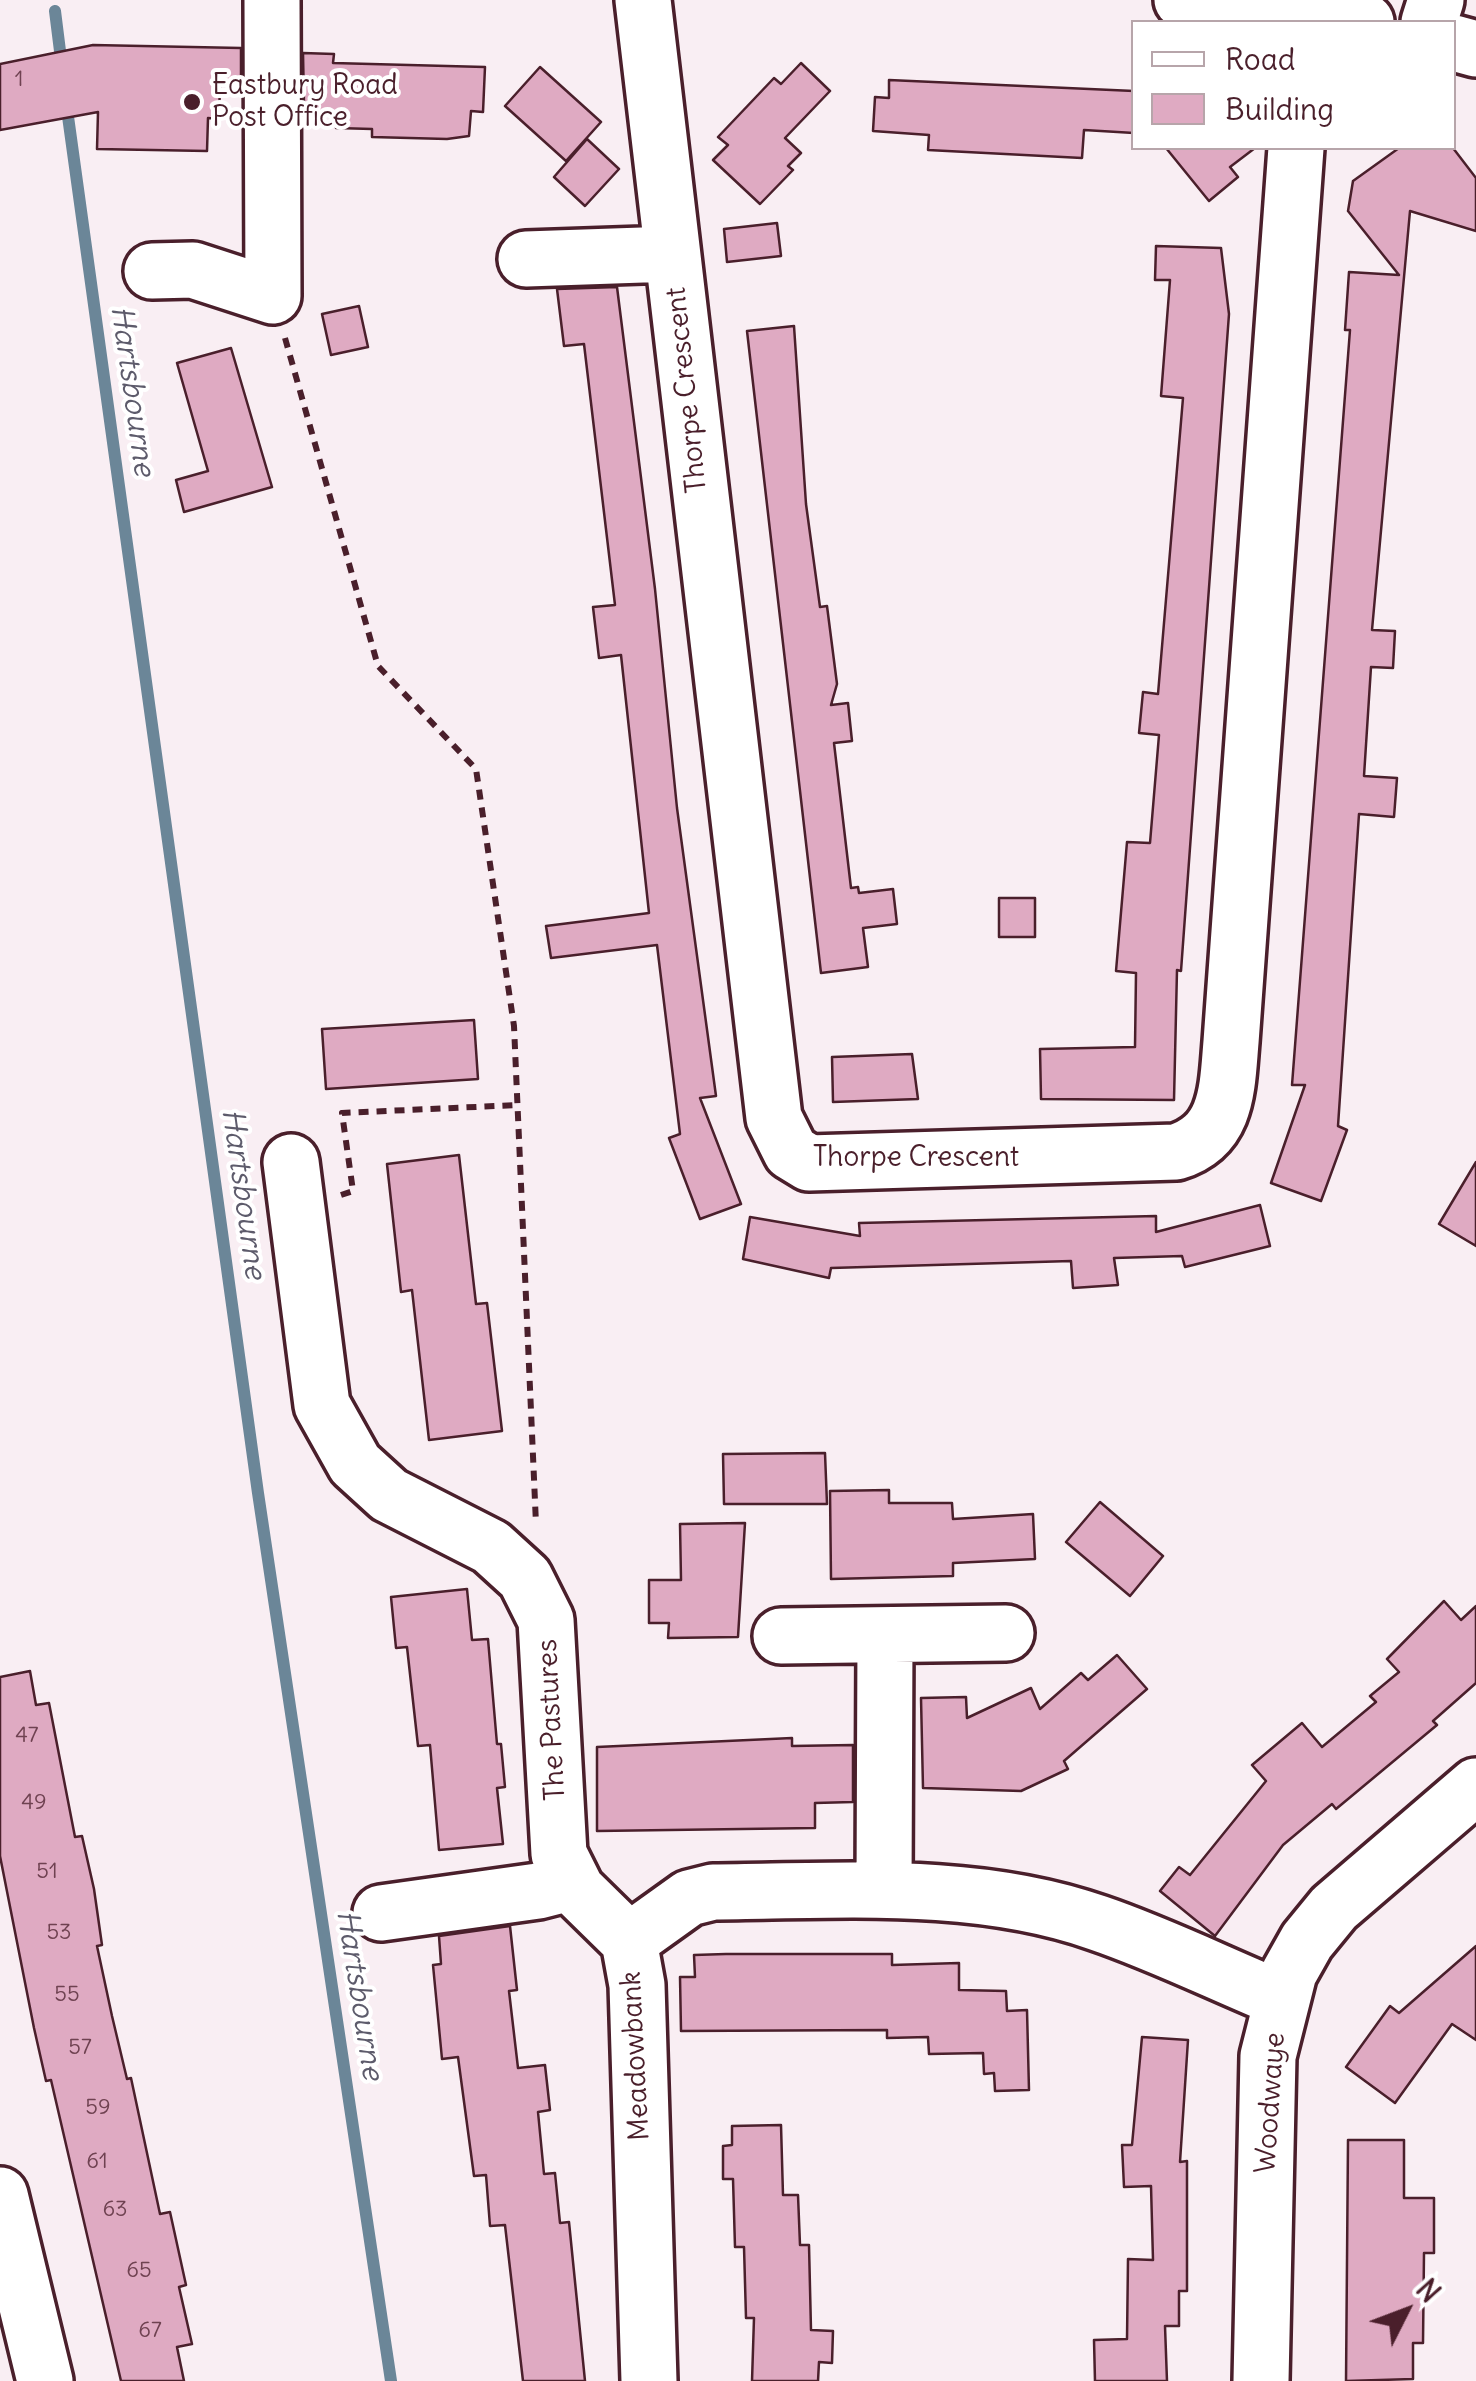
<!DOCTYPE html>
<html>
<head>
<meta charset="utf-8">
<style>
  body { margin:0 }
  #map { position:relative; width:1476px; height:2381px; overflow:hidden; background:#f9eef3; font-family:Delius,sans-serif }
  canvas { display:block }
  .legend { position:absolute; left:1131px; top:20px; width:325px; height:130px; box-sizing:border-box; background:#fff; border:2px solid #b7a5aa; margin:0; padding:12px 18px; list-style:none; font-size:30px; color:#4a1f2b }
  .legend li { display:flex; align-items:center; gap:20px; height:50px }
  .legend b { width:50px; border:2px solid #b7a5aa }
  .north { position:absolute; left:1356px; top:2261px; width:100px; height:100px; -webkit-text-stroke:8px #fff; paint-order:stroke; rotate:48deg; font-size:28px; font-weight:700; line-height:40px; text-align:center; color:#4a1f2b }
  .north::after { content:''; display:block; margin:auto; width:35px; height:45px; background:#4a1f2b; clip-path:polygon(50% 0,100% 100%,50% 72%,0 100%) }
</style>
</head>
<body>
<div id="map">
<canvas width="1476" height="2381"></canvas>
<ul class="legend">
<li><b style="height:12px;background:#fff"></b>Road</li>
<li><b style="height:28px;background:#dfaac2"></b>Building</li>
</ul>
<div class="north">N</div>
</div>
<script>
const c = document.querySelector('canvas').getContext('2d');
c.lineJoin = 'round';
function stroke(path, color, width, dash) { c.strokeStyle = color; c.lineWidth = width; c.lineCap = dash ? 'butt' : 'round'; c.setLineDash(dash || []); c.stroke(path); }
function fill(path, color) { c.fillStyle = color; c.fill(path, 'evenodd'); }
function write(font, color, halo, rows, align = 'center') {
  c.font = font + ' Delius,sans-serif'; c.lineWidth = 8; c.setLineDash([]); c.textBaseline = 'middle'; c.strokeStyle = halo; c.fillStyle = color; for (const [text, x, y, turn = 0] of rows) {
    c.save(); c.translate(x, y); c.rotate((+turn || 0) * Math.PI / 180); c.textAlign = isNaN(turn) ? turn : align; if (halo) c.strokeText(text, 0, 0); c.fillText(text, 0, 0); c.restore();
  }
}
stroke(new Path2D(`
  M 55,11 L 62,67
  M 66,102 L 258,1493 L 391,2381`), '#6b8698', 12);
const building = new Path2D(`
  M 93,45 L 241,48 L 241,84 L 220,84 L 219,119 L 208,118 L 207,151 L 97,149 L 98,112 L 0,130 L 0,64 Z
  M 303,53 L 334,54 L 333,63 L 485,67 L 483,112 L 471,111 L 469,136 L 447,139 L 372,137 L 372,129 L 336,128 L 336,115 L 316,114 L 316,105 L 304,104 Z
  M 801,63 L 830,91 L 785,138 L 801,153 L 788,166 L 793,170 L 760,204 L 713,160 L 728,145 L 718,137 L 774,78 L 781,84 Z
  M 540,67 L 601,122 L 566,161 L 505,106 Z
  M 889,80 L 1134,91 L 1134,133 L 1084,130 L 1082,158 L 928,150 L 929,135 L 873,131 L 875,97 L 889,98 Z
  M 587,139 L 619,169 L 585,206 L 554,177 Z
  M 1166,148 L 1255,148 L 1230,167 L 1238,177 L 1209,201 Z
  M 1399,148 L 1453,148 L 1476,178 L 1476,231 L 1410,211 L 1372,630 L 1395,631 L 1393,668 L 1371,667 L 1364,776 L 1397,778 L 1394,817 L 1359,814 L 1338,1126 L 1347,1130 L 1321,1201 L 1271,1183 L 1305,1085 L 1292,1085 L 1350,330 L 1345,330 L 1349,272 L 1399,275 L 1348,211 L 1353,181 Z
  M 777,223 L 781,256 L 727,262 L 724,229 Z
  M 1156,246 L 1221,248 L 1229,314 L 1181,971 L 1177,970 L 1174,1100 L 1041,1099 L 1040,1049 L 1135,1047 L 1136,973 L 1116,971 L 1127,842 L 1150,843 L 1159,735 L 1139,733 L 1143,692 L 1158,694 L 1183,398 L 1161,396 L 1170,280 L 1155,280 Z
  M 617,287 L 655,589 L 677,808 L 716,1096 L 700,1098 L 741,1204 L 700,1219 L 669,1138 L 680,1134 L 657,945 L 551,958 L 546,926 L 649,913 L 621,655 L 599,658 L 593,607 L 615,605 L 584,344 L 564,346 L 557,289 Z
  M 359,306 L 368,347 L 331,355 L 322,314 Z
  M 794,326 L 806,504 L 820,607 L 827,606 L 837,684 L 831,705 L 848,703 L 852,741 L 834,743 L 851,888 L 858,887 L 859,893 L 893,889 L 897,924 L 863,928 L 868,967 L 821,973 L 747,331 Z
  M 231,348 L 272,487 L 184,512 L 176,480 L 208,471 L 177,363 Z
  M 999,898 L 1035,898 L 1035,937 L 999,937 Z
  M 474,1020 L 478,1079 L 326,1089 L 322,1029 Z
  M 912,1054 L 918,1099 L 833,1102 L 832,1057 Z
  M 459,1155 L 476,1304 L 487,1303 L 502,1431 L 429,1440 L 412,1290 L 401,1292 L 387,1164 Z
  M 1476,1162 L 1476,1246 L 1439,1224 Z
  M 1260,1205 L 1270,1246 L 1185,1267 L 1182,1256 L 1114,1258 L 1118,1285 L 1073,1288 L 1071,1261 L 831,1268 L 829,1278 L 743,1259 L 750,1217 L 860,1236 L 859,1223 L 1156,1216 L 1156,1232 Z
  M 825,1453 L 827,1504 L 724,1504 L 723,1454 Z
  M 889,1490 L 889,1503 L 952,1503 L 953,1519 L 1033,1514 L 1035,1559 L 953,1563 L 953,1576 L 831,1579 L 830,1491 Z
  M 1100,1502 L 1163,1556 L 1130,1596 L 1066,1542 Z
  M 745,1523 L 738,1637 L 668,1638 L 669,1623 L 649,1623 L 649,1580 L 681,1580 L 680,1524 Z
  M 467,1589 L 472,1640 L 488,1639 L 497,1744 L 501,1744 L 505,1787 L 497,1788 L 503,1844 L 439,1850 L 430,1745 L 418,1746 L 407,1647 L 396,1648 L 391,1597 Z
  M 1444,1601 L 1461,1620 L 1476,1606 L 1476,1683 L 1433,1721 L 1437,1725 L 1336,1809 L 1332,1804 L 1283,1845 L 1215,1936 L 1160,1891 L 1179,1867 L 1190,1875 L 1266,1781 L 1252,1765 L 1302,1723 L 1322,1747 L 1376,1702 L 1370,1696 L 1399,1672 L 1387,1659 Z
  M 1117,1655 L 1147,1689 L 1064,1761 L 1068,1769 L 1021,1791 L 923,1788 L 921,1698 L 966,1697 L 967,1718 L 1031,1688 L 1040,1709 L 1081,1673 L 1088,1680 Z
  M 30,1671 L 36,1705 L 49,1703 L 75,1837 L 82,1836 L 94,1889 L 102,1945 L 97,1946 L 112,2016 L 127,2079 L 131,2078 L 160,2214 L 170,2212 L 186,2285 L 179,2287 L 192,2344 L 177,2347 L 184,2381 L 121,2381 L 51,2080 L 46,2081 L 34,2028 L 0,1856 L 0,1677 Z
  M 792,1738 L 792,1746 L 853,1745 L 853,1802 L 815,1803 L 815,1828 L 597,1831 L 597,1747 Z
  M 510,1926 L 517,1990 L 509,1991 L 518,2068 L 545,2065 L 550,2110 L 538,2112 L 544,2174 L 555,2173 L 560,2223 L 569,2222 L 585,2381 L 523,2381 L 505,2225 L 490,2226 L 486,2175 L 474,2176 L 458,2057 L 442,2059 L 433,1965 L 441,1964 L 439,1936 Z
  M 1476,1946 L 1476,2040 L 1452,2024 L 1395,2103 L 1346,2067 L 1390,2006 L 1399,2013 Z
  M 726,1954 L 892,1954 L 892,1965 L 959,1963 L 959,1990 L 1006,1991 L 1007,2011 L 1027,2010 L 1029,2090 L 995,2091 L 994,2073 L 984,2074 L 983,2053 L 929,2054 L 928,2037 L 887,2038 L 887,2030 L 681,2031 L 680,1977 L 695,1977 L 694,1955 Z
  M 1142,2037 L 1188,2040 L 1180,2162 L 1187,2161 L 1187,2291 L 1179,2291 L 1179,2326 L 1165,2326 L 1167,2381 L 1095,2381 L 1094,2340 L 1127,2339 L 1128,2259 L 1153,2260 L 1151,2186 L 1124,2187 L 1122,2145 L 1132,2145 Z
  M 781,2125 L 783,2195 L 798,2195 L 800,2245 L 809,2245 L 811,2330 L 833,2331 L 832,2363 L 819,2362 L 818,2381 L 752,2381 L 754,2318 L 746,2318 L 744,2247 L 735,2247 L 733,2179 L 723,2179 L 723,2146 L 732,2145 L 732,2126 Z
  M 1348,2140 L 1404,2140 L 1404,2198 L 1434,2198 L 1434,2253 L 1424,2253 L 1423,2343 L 1413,2343 L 1413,2379 L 1346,2381 Z`);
fill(building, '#dfaac2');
stroke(building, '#4a1f2b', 2.5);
const minor = new Path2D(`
  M 643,0 L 774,1118 L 791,1152 L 809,1163 L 1176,1152 C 1228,1136 1227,1089 1231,1042 L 1296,148
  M 1429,22 L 1436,0
  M 526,259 L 672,254
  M 152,271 L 193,270 L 273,296 L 272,0
  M 291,1162 L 322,1405 L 355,1464 L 389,1495 L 491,1547 L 525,1578 L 546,1620 L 559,1854 L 577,1890 L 629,1941
  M 781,1636 L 1006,1633
  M 884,1890 L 885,1636
  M 381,1913 L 538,1891 L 573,1882
  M 629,1941 L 689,1898 L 713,1892 C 839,1891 977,1880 1098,1923 C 1160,1944 1220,1974 1281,1999
  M 629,1941 L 637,1985 L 649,2381
  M 1261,2381 L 1268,2056 L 1289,1973 L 1307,1941 L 1334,1908 L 1476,1786`);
const major = new Path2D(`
  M 1182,0 L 1313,11 L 1366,22
  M 1454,43 L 1476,49
  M 0,2195 L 45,2381`);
stroke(minor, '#4a1f2b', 62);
stroke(major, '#4a1f2b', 62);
stroke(new Path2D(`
  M 285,338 L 378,666 L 476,769 L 514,1026 L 536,1524
  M 341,1195 L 353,1191 L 342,1113 L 518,1105`), '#4a1f2b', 6, [10, 8]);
stroke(minor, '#fff', 55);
stroke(major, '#fff', 55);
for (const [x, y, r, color] of [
  [192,102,10,"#4a1f2b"]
]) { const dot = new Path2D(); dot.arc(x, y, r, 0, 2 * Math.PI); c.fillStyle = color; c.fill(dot); stroke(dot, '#fff', 4); }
write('22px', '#6f4251', null, [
  ["1",19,80],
  ["47",27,1736],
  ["49",34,1803],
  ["51",47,1872],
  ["53",59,1933],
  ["55",67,1995],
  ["57",80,2048],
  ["59",98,2108],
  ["61",97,2162],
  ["63",115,2210],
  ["65",139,2271],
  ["67",150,2331]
]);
write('28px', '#4a1f2b', '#fff', [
  ["Eastbury Road",212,86],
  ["Post Office",212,118]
], 'left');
write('28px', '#4a1f2b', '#fff', [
  ["Thorpe Crescent",687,390,-96],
  ["Thorpe Crescent",916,1158],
  ["The Pastures",552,1720,-93],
  ["Meadowbank",636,2056,-93],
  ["Woodwaye",1271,2103,-86]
]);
write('italic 30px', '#5d5b6b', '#fff', [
  ["Hartsbourne",132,391,82],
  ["Hartsbourne",243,1194,82],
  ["Hartsbourne",359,1995,81]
]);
</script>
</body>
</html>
